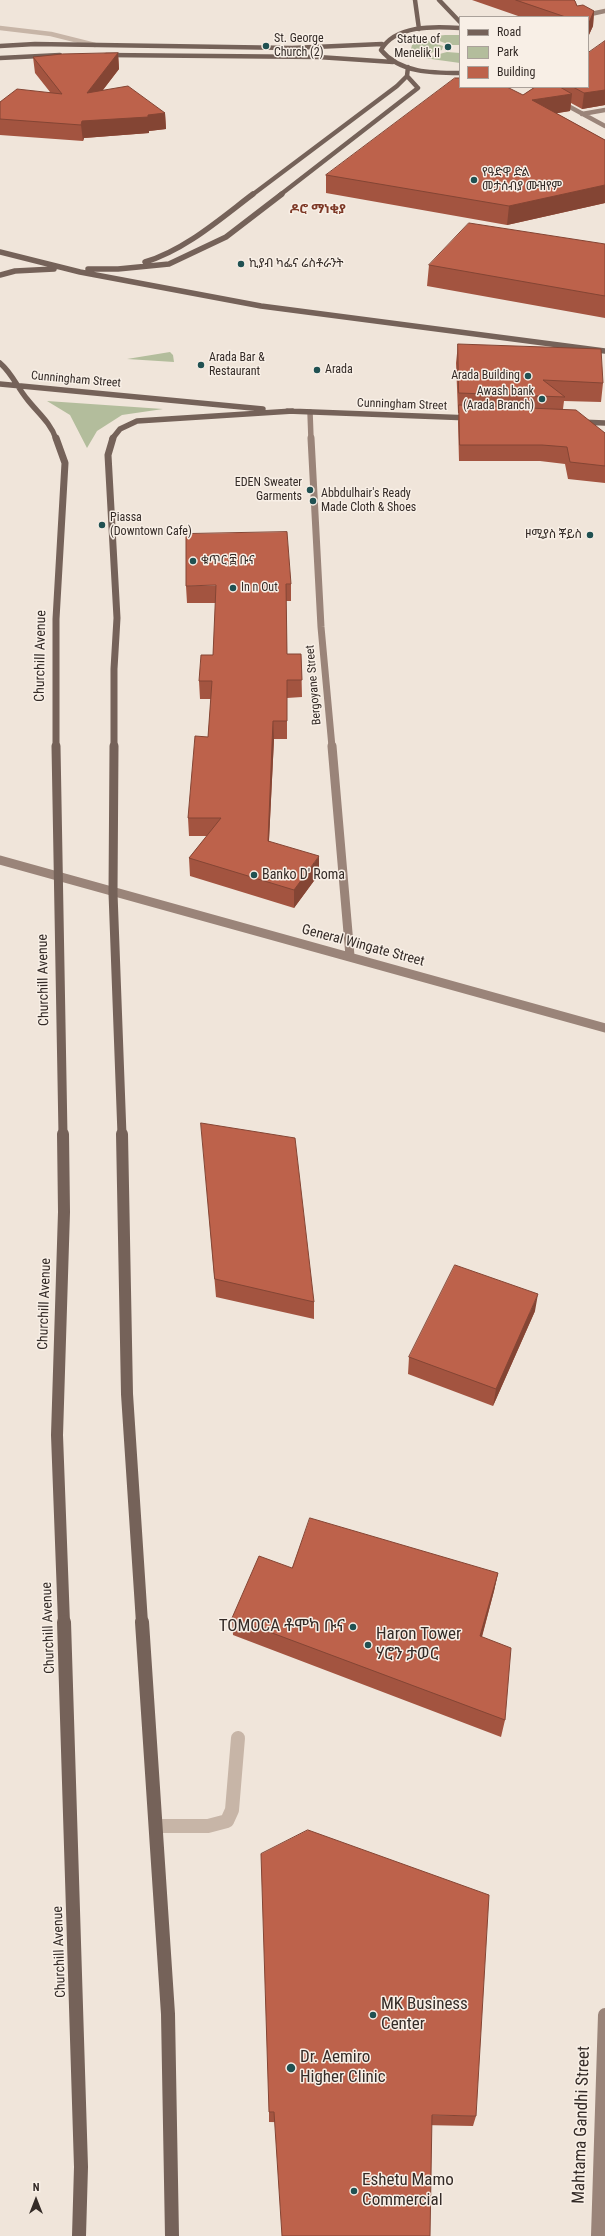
<!DOCTYPE html>
<html>
<head>
<meta charset="utf-8">
<style>
  body { margin:0 }
  #map { position:relative; width:605px; height:2236px; overflow:hidden; background:#f0e5da; font-family:"Roboto Condensed",sans-serif }
  canvas { display:block }
  .legend { position:absolute; left:459px; top:16px; width:130px; height:72px; box-sizing:border-box; background:#f8efe6; border:1px solid #aaa19a; margin:0; padding:5px 7px; list-style:none; font-size:12px; color:#342b27 }
  .legend li { display:flex; align-items:center; gap:8px; height:20px }
  .legend b { width:20px; border:1px solid #aaa19a }
  .north { position:absolute; left:16px; top:2180px; width:40px; height:40px; -webkit-text-stroke:3px #f8efe6; paint-order:stroke; rotate:0deg; font-size:11px; font-weight:700; line-height:16px; text-align:center; color:#342b27 }
  .north::after { content:''; display:block; margin:auto; width:14px; height:18px; background:#342b27; clip-path:polygon(50% 0,100% 100%,50% 72%,0 100%) }
</style>
</head>
<body>
<div id="map">
<canvas width="605" height="2236"></canvas>
<ul class="legend">
<li><b style="height:5px;background:#756259"></b>Road</li>
<li><b style="height:11px;background:#b3bd9c"></b>Park</li>
<li><b style="height:11px;background:#bd624b"></b>Building</li>
</ul>
<div class="north">N</div>
</div>
<script>
const c = document.querySelector('canvas').getContext('2d');
c.lineJoin = 'round';
function fill(path, color) { c.fillStyle = color; c.fill(path, 'evenodd'); }
function stroke(path, color, width, dash) { c.strokeStyle = color; c.lineWidth = width; c.lineCap = dash ? 'butt' : 'round'; c.setLineDash(dash || []); c.stroke(path); }
function write(font, color, halo, rows, align = 'center') {
  c.font = font + ' "Roboto Condensed","Noto Sans Ethiopic",sans-serif'; c.lineWidth = 3; c.setLineDash([]); c.textBaseline = 'middle'; c.strokeStyle = halo; c.fillStyle = color; for (const [text, x, y, turn = 0] of rows) {
    c.save(); c.translate(x, y); c.rotate((+turn || 0) * Math.PI / 180); c.textAlign = isNaN(turn) ? turn : align; if (halo) c.strokeText(text, 0, 0); c.fillText(text, 0, 0); c.restore();
  }
}
fill(new Path2D(`
  M 445,35 L 460,35 L 460,45 L 450,45 L 429,37 Z
  M 423,39 L 443,46 L 442,50 L 418,56 L 411,49 L 412,45 Z
  M 447,52 L 460,53 L 460,63 L 424,58 Z
  M 170,352 L 173,355 L 174,362 L 127,359 Z
  M 47,401 L 163,409 L 122,415 L 97,431 L 87,448 L 70,415 Z`), '#b3bd9c');
stroke(new Path2D(`
  M 0,28 L 51,34 L 95,45`), '#c7b5a7', 4.5);
stroke(new Path2D(`
  M 157,1826 L 208,1826 L 227,1821 L 232,1810 L 238,1738`), '#c7b5a7', 14);
stroke(new Path2D(`
  M 577,17 L 605,11
  M 559,101 L 605,126
  M 582,114 L 605,110`), '#9a8479', 4.5);
stroke(new Path2D(`
  M 310,412 L 311,439`), '#9a8479', 5.5);
stroke(new Path2D(`
  M 311,438 L 321,627 L 332,747`), '#9a8479', 7);
stroke(new Path2D(`
  M 332,746 L 350,956
  M 0,860 L 605,1028`), '#9a8479', 9);
stroke(new Path2D(`
  M 598,2236 L 605,2015`), '#9a8479', 14);
stroke(new Path2D(`
  M 415,0 L 419,29
  M 439,0 L 460,22
  M 460,28 C 434,26 395,25 381,50 C 400,73 432,73 460,73
  M 0,46 L 35,44 L 292,48 L 382,44
  M 106,55 L 318,57 L 393,62
  M 0,58 L 60,55
  M 252,195 L 397,86 L 407,76 L 408,67
  M 280,195 L 418,88 L 407,76`), '#756259', 4.5);
stroke(new Path2D(`
  M 0,252 L 80,272 L 261,306 L 605,351
  M 145,262 C 185,250 220,219 253,194
  M 88,269 L 118,269 L 169,264 L 226,237 L 282,194
  M 0,275 L 15,271 L 54,269
  M 0,363 C 12,373 17,387 27,399 C 37,412 51,423 56,439
  M 0,384 L 263,409
  M 287,411 L 471,418
  M 579,422 L 605,423
  M 112,439 L 120,429 L 137,421 L 293,411`), '#756259', 5.5);
stroke(new Path2D(`
  M 56,438 L 65,463 L 56,619 L 56,747
  M 113,438 L 108,455 L 117,618 L 114,669 L 114,747`), '#756259', 7);
stroke(new Path2D(`
  M 56,746 L 63,1135
  M 114,746 L 113,893 L 122,1135`), '#756259', 9);
stroke(new Path2D(`
  M 63,1134 L 64,1212 L 57,1435 L 64,1623
  M 122,1134 L 127,1394 L 142,1623`), '#756259', 12);
stroke(new Path2D(`
  M 64,1622 L 81,2167 L 79,2236
  M 142,1622 L 168,2014 L 172,2236`), '#756259', 14);
fill(new Path2D(`
  M 472,0 L 574,0 L 577,6 L 594,11 L 593,26 L 588,37 L 588,17 L 521,17 Z
  M 605,41 L 605,105 L 582,109 L 571,103 L 570,111 L 556,113 L 605,140 L 605,203 L 507,225 L 326,193 L 326,175 L 523,95 L 535,87 L 588,87 Z
  M 118,53 L 119,69 L 103,90 L 165,113 L 166,129 L 149,131 L 149,133 L 84,138 L 83,141 L 0,135 L 0,102 L 50,92 L 35,73 L 33,57 Z
  M 605,244 L 605,318 L 427,286 L 429,265 Z
  M 458,344 L 603,383 L 601,402 L 564,401 L 563,409 L 605,433 L 605,483 L 568,479 L 565,464 L 540,461 L 459,461 L 458,422 L 459,413 L 458,413 L 456,363 Z
  M 291,584 L 291,601 L 286,601 L 287,654 L 301,654 L 302,697 L 287,698 L 287,739 L 274,739 L 269,841 L 319,874 L 294,908 L 190,876 L 189,858 L 207,836 L 189,836 L 188,818 L 208,737 L 211,699 L 200,699 L 199,681 L 213,655 L 216,603 L 187,603 L 186,586 Z
  M 201,1123 L 314,1302 L 314,1319 L 216,1297 Z
  M 535,1311 L 493,1406 L 408,1374 L 409,1357 Z
  M 292,1568 L 498,1573 L 494,1591 L 482,1637 L 505,1720 L 501,1737 L 233,1635 L 232,1618 Z
  M 269,2112 L 476,2116 L 473,2126 L 269,2122 Z`), '#a35440');
fill(new Path2D(`
  M 594,11 L 593,26 L 588,37 L 588,25 Z
  M 118,53 L 119,69 L 88,109 L 87,93 Z
  M 605,90 L 605,105 L 582,109 L 584,93 Z
  M 572,94 L 570,111 L 530,118 L 532,100 Z
  M 165,113 L 166,129 L 149,131 L 149,133 L 84,138 L 83,141 L 81,125 L 82,121 Z
  M 605,185 L 605,203 L 507,225 L 509,206 Z
  M 273,721 L 274,739 L 268,859 L 268,841 Z
  M 319,856 L 319,874 L 294,908 L 294,890 Z
  M 538,1294 L 535,1311 L 493,1406 L 496,1389 Z
  M 498,1573 L 494,1591 L 477,1654 L 480,1636 Z`), '#844534');
const building = new Path2D(`
  M 516,0 L 574,0 L 575,1 L 577,6 L 583,5 L 594,11 L 588,25 L 588,17 L 566,17 Z
  M 605,41 L 605,90 L 584,93 L 573,87 L 588,87 L 588,53 Z
  M 118,53 L 87,93 L 128,86 L 165,113 L 148,115 L 148,117 L 82,121 L 81,125 L 0,119 L 0,102 L 17,89 L 62,94 L 33,57 L 62,54 Z
  M 455,78 L 460,78 L 460,87 L 507,87 L 523,95 L 535,87 L 560,87 L 572,94 L 532,100 L 605,140 L 605,185 L 509,206 L 326,175 Z
  M 469,223 L 605,244 L 605,296 L 429,265 Z
  M 458,344 L 601,349 L 603,383 L 543,380 L 565,397 L 459,393 Z
  M 459,405 L 576,410 L 605,433 L 605,466 L 570,462 L 567,447 L 542,445 L 460,445 Z
  M 287,532 L 291,584 L 286,584 L 287,654 L 301,654 L 302,680 L 287,680 L 287,721 L 273,721 L 268,841 L 319,856 L 294,890 L 189,858 L 221,818 L 188,818 L 195,736 L 208,737 L 212,681 L 199,681 L 201,655 L 213,655 L 216,585 L 186,586 L 186,534 Z
  M 201,1123 L 295,1138 L 314,1302 L 215,1279 Z
  M 455,1265 L 538,1294 L 496,1389 L 409,1357 Z
  M 310,1518 L 498,1573 L 480,1636 L 511,1648 L 505,1720 L 232,1618 L 259,1556 L 292,1568 Z
  M 308,1830 L 489,1895 L 476,2116 L 432,2115 L 430,2236 L 282,2236 L 274,2112 L 269,2112 L 261,1854 Z`);
fill(building, '#bd624b');
stroke(building, '#844534', 1);
for (const [x, y, r, color] of [
  [266,46,4,"#205152"],
  [448,47,4,"#205152"],
  [474,180,4,"#205152"],
  [241,264,4,"#205152"],
  [201,365,4,"#205152"],
  [317,370,4,"#205152"],
  [528,376,4,"#205152"],
  [542,399,4,"#205152"],
  [310,490,4,"#205152"],
  [313,501,4,"#205152"],
  [102,525,4,"#205152"],
  [590,535,4,"#205152"],
  [193,561,4,"#205152"],
  [233,588,4,"#205152"],
  [254,875,4,"#205152"],
  [353,1627,4,"#205152"],
  [368,1645,4,"#205152"],
  [373,2015,4,"#205152"],
  [291,2068,5,"#205152"],
  [354,2191,4,"#205152"]
]) { const dot = new Path2D(); dot.arc(x, y, r, 0, 2 * Math.PI); c.fillStyle = color; c.fill(dot); stroke(dot, '#f8efe6', 1.5); }
write('12px', '#342b27', '#f8efe6', [
  ["St. George",274,39],
  ["Church (2)",274,53],
  ["Statue of",440,40,"right"],
  ["Menelik II",440,54,"right"],
  ["የዓድዋ ድል",482,173],
  ["መታሰብያ ሙዝየም",482,187],
  ["ኪያብ ካፌና ሬስቶራንት",249,264],
  ["Arada Bar &",209,358],
  ["Restaurant",209,372],
  ["Arada",325,370],
  ["Arada Building",520,376,"right"],
  ["Awash bank",534,392,"right"],
  ["(Arada Branch)",534,406,"right"],
  ["EDEN Sweater",302,483,"right"],
  ["Garments",302,497,"right"],
  ["Abbdulhair's Ready",321,494],
  ["Made Cloth & Shoes",321,508],
  ["Piassa",110,518],
  ["(Downtown Cafe)",110,532],
  ["ዞሚያስ ቾይስ",582,535,"right"],
  ["ቁጥር ፰ ቡና",201,561],
  ["In n Out",241,588]
], 'left');
write('12px', '#342b27', '#f8efe6', [
  ["Cunningham Street",76,380,5],
  ["Cunningham Street",402,405,2],
  ["Bergoyane Street",314,685,-95]
]);
write('bold 13px', '#7d3826', '#f8efe6', [
  ["ዶሮ ማነቂያ",318,210]
]);
write('14px', '#342b27', '#f8efe6', [
  ["Churchill Avenue",41,656,-89],
  ["General Wingate Street",363,946,15],
  ["Churchill Avenue",44,980,-91],
  ["Churchill Avenue",45,1304,-88],
  ["Churchill Avenue",49,1628,-92],
  ["Churchill Avenue",60,1952,-92]
]);
write('14px', '#342b27', '#f8efe6', [
  ["Banko D' Roma",262,875]
], 'left');
write('17px', '#342b27', '#f8efe6', [
  ["TOMOCA ቶሞካ ቡና",345,1627,"right"],
  ["Haron Tower",376,1635],
  ["ሃሮን ታወር",376,1655],
  ["MK Business",381,2005],
  ["Center",381,2025],
  ["Dr. Aemiro",300,2058],
  ["Higher Clinic",300,2078],
  ["Eshetu Mamo",362,2181],
  ["Commercial",362,2201]
], 'left');
write('17px', '#342b27', '#f8efe6', [
  ["Mahtama Gandhi Street",582,2125,-88]
]);
</script>
</body>
</html>
